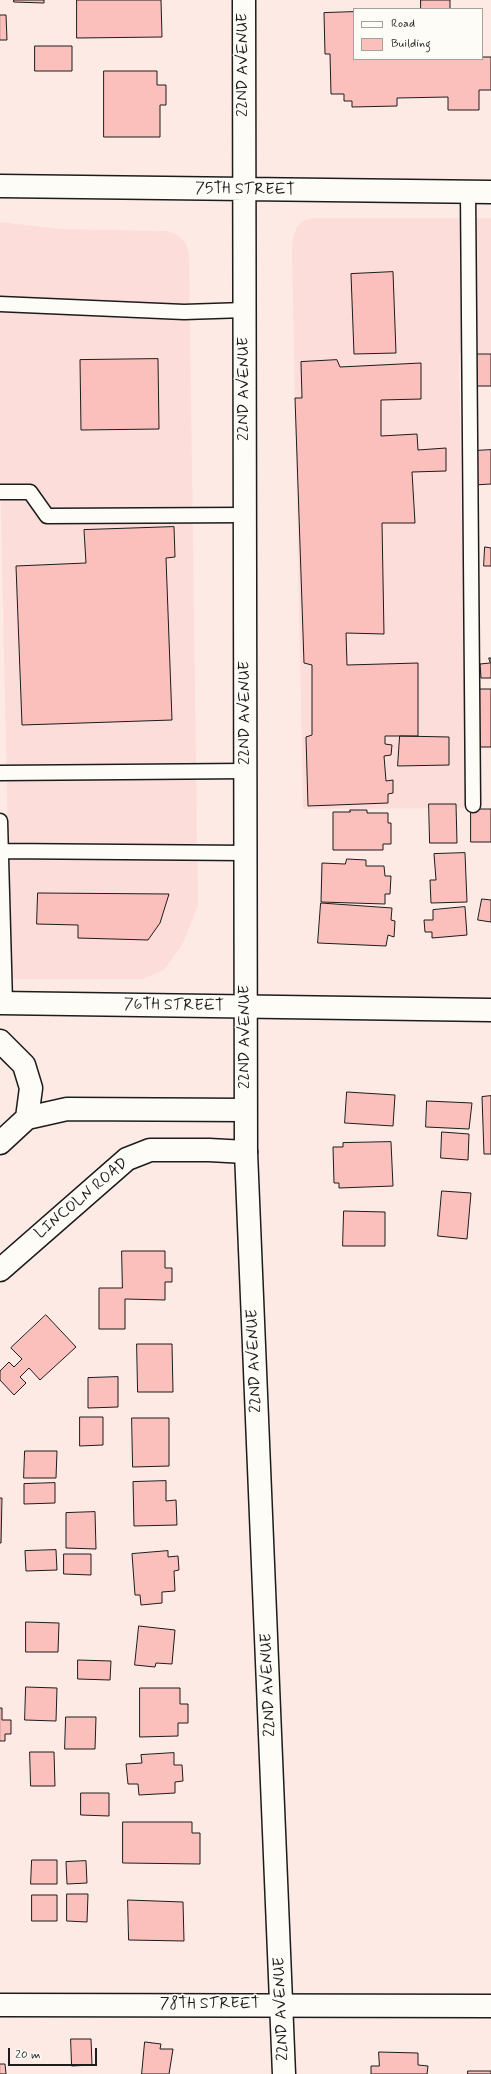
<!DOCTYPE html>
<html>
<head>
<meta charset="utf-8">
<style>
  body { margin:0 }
  #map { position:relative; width:491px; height:2074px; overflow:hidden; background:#fdeae5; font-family:Mynerve,sans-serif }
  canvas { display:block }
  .legend { position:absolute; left:353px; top:8px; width:130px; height:52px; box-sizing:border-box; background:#fdfcf7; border:1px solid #a3a29f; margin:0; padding:5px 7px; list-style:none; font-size:12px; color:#1c1c1c }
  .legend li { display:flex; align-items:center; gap:8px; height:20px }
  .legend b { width:20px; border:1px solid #a3a29f }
  .scale { position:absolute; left:8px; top:2048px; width:89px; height:18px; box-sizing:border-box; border:2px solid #1c1c1c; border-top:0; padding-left:5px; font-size:12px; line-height:14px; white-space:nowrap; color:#1c1c1c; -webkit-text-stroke:3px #fdfcf7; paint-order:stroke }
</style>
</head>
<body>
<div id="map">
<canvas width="491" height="2074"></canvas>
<ul class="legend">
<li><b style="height:5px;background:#fdfcf7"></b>Road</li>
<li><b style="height:11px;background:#fcc0bc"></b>Building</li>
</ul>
<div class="scale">20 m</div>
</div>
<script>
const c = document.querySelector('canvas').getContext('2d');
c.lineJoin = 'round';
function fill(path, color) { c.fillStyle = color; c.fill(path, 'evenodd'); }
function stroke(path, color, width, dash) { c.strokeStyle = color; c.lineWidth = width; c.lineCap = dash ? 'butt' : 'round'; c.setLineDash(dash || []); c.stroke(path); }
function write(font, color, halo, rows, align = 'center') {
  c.font = font + ' Mynerve,sans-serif'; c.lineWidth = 3; c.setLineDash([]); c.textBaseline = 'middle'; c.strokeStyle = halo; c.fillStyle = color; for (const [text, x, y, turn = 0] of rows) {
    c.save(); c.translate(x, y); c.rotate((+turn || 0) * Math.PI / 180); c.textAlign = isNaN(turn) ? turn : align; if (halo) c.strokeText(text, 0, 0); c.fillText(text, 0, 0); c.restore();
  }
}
fill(new Path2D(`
  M 312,218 L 491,218 L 491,353 L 459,353 L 466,808 L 303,809 L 292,253 L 293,237 L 297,227 L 302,221 Z
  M 0,222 L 60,229 L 166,231 L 176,234 L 185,242 L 189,252 L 198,905 L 183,943 L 164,970 L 143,979 L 11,979 L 0,471 Z`), '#fdddd9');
const building = new Path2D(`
  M 14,0 L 44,0 L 44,3 L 14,2 Z
  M 77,0 L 161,0 L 162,37 L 77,38 Z
  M 421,0 L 450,0 L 450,9 L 421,9 Z
  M 354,12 L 354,59 L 482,59 L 482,57 L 491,57 L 491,90 L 479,90 L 479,110 L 448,110 L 448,97 L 397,98 L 397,106 L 352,107 L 352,101 L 344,101 L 344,94 L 331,94 L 330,54 L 325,54 L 324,13 Z
  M 0,15 L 6,15 L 7,40 L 0,40 Z
  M 35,46 L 72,46 L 72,71 L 35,71 Z
  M 104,71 L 157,71 L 157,85 L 166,85 L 166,105 L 160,105 L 160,137 L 104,137 Z
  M 393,272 L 396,353 L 354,354 L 351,274 Z
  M 472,354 L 491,354 L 491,386 L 472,386 Z
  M 158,359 L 159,429 L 81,430 L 80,360 Z
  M 337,360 L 340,367 L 421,363 L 421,399 L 381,400 L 381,436 L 417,434 L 418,450 L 446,448 L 446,471 L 412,472 L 415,523 L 382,523 L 384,634 L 346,633 L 347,665 L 418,663 L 418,736 L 385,736 L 385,744 L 392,745 L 391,755 L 384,756 L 386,781 L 393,780 L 393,793 L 388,794 L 388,803 L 308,806 L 306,737 L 312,735 L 312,665 L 304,663 L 295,398 L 302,398 L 301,362 Z
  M 491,450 L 491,484 L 474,485 L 473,451 Z
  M 174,527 L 175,557 L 166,558 L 172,720 L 22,725 L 16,566 L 86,563 L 84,530 Z
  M 485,547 L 491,548 L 491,566 L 484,566 Z
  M 489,658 L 491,658 L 491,678 L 481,678 L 480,664 L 490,663 Z
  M 477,689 L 491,689 L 491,747 L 478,747 Z
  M 400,736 L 449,737 L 449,765 L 398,766 Z
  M 429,804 L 456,804 L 457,843 L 430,843 Z
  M 471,809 L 491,809 L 491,842 L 471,842 Z
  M 350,810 L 367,810 L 367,813 L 388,813 L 388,823 L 391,823 L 391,844 L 383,844 L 383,850 L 333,850 L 333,812 L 350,812 Z
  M 465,853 L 467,902 L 431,903 L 430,880 L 436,880 L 434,854 Z
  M 347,859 L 366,860 L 366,866 L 384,866 L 385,876 L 391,876 L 390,894 L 385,894 L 385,904 L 321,902 L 322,863 L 345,864 Z
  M 38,893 L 169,894 L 160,923 L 148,940 L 78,938 L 78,925 L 37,924 Z
  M 482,899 L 491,900 L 491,922 L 478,920 Z
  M 321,903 L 392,908 L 391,920 L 395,921 L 394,937 L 388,935 L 386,946 L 318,943 Z
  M 465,907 L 467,935 L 432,938 L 432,932 L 425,932 L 424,920 L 433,920 L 433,910 Z
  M 347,1092 L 395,1095 L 393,1126 L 345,1123 Z
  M 491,1096 L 491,1154 L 484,1154 L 482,1097 Z
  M 427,1101 L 472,1103 L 469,1129 L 426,1127 Z
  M 442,1132 L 469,1134 L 468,1160 L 441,1158 Z
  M 391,1142 L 393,1186 L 339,1188 L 339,1183 L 334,1183 L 333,1147 L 343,1147 L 343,1143 Z
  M 442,1191 L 471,1193 L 467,1239 L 438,1236 Z
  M 344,1211 L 385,1212 L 385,1246 L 343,1246 Z
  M 122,1251 L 165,1251 L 165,1268 L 172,1268 L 172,1282 L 165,1282 L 165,1300 L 125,1299 L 125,1329 L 99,1329 L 99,1288 L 122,1288 Z
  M 46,1315 L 76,1347 L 40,1380 L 29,1368 L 20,1377 L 26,1383 L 14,1395 L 0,1380 L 0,1371 L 9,1362 L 14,1367 L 22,1359 L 11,1348 Z
  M 137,1344 L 172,1344 L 173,1392 L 138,1392 Z
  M 118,1377 L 118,1407 L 88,1408 L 88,1378 Z
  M 80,1417 L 103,1417 L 103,1445 L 80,1446 Z
  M 132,1418 L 169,1418 L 169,1466 L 133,1467 Z
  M 25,1451 L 57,1451 L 56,1478 L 24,1478 Z
  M 166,1481 L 166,1501 L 176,1500 L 177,1525 L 134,1526 L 133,1482 Z
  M 55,1483 L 55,1503 L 24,1504 L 24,1484 Z
  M 0,1498 L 2,1498 L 1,1543 L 0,1543 Z
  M 95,1512 L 96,1549 L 66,1548 L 66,1513 Z
  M 56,1550 L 57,1570 L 26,1571 L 25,1551 Z
  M 168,1551 L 168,1557 L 178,1556 L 179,1570 L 174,1571 L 175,1591 L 162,1592 L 162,1603 L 141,1605 L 140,1595 L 135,1595 L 132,1554 Z
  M 64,1554 L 91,1554 L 91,1575 L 64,1574 Z
  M 26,1622 L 59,1623 L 58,1652 L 26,1652 Z
  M 139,1626 L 175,1630 L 172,1664 L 156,1663 L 155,1667 L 135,1665 Z
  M 78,1660 L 111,1661 L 110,1680 L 78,1679 Z
  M 26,1687 L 57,1688 L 56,1721 L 25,1720 Z
  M 140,1688 L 180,1688 L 180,1704 L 188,1704 L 188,1723 L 178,1723 L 178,1736 L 140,1737 Z
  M 0,1708 L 2,1708 L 2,1720 L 11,1720 L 11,1734 L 5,1734 L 5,1741 L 0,1741 Z
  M 66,1717 L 96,1717 L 95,1749 L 65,1749 Z
  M 30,1752 L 54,1752 L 55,1786 L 31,1786 Z
  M 174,1753 L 174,1765 L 182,1765 L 183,1781 L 175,1782 L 175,1793 L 139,1795 L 138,1784 L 128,1784 L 126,1764 L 142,1763 L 141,1755 Z
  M 81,1793 L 109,1793 L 109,1816 L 81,1815 Z
  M 123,1822 L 192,1822 L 192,1833 L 200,1833 L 200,1864 L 123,1863 Z
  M 32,1860 L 57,1860 L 57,1884 L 31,1884 Z
  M 86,1861 L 87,1883 L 67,1884 L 66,1862 Z
  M 67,1894 L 88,1894 L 87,1922 L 67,1921 Z
  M 32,1895 L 57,1895 L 57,1921 L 32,1921 Z
  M 128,1900 L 183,1902 L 184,1941 L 129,1940 Z
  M 71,2039 L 91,2039 L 92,2065 L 72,2066 Z
  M 145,2042 L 161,2044 L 160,2049 L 173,2049 L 169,2074 L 142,2074 Z
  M 379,2052 L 418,2053 L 418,2065 L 428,2066 L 427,2074 L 371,2074 L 371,2066 L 379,2066 Z
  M 0,2064 L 5,2064 L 6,2074 L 0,2074 Z
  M 468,2071 L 491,2071 L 491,2074 L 468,2074 Z`);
fill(building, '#fcc0bc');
stroke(building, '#1c1c1c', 1);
const lane = new Path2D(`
  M 468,192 L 473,805
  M 0,304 L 184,312 L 245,310
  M 0,492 L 30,492 L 47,516 L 245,515
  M 0,773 L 246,771
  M 0,821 L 5,1003
  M 1,851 L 246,853`);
const street = new Path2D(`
  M 0,1003 L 491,1010
  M 0,1041 L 24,1065 L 31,1088 L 27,1118 L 0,1143
  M 27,1118 L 67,1109 L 245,1110
  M 0,1270 L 127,1159 L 150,1150 L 209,1150 L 246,1152
  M 0,2005 L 491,2006`);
const secondary = new Path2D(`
  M 244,0 L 246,1152 L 284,2074
  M 0,186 L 491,192`);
stroke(lane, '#1c1c1c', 17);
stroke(street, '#1c1c1c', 25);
stroke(secondary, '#1c1c1c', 25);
stroke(lane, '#fdfcf7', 14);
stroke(street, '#fdfcf7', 22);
stroke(secondary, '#fdfcf7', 22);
write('16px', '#1c1c1c', '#fdfcf7', [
  ["22ND AVENUE",244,65,-90],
  ["75TH STREET",245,190,1],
  ["22ND AVENUE",245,389,-90],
  ["22ND AVENUE",246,713,-90],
  ["76TH STREET",174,1006,1],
  ["22ND AVENUE",246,1037,-90],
  ["LINCOLN ROAD",82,1199,-40],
  ["22ND AVENUE",255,1361,-92],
  ["22ND AVENUE",269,1685,-92],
  ["78TH STREET",210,2005],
  ["22ND AVENUE",282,2009,-92]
]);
</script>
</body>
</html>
